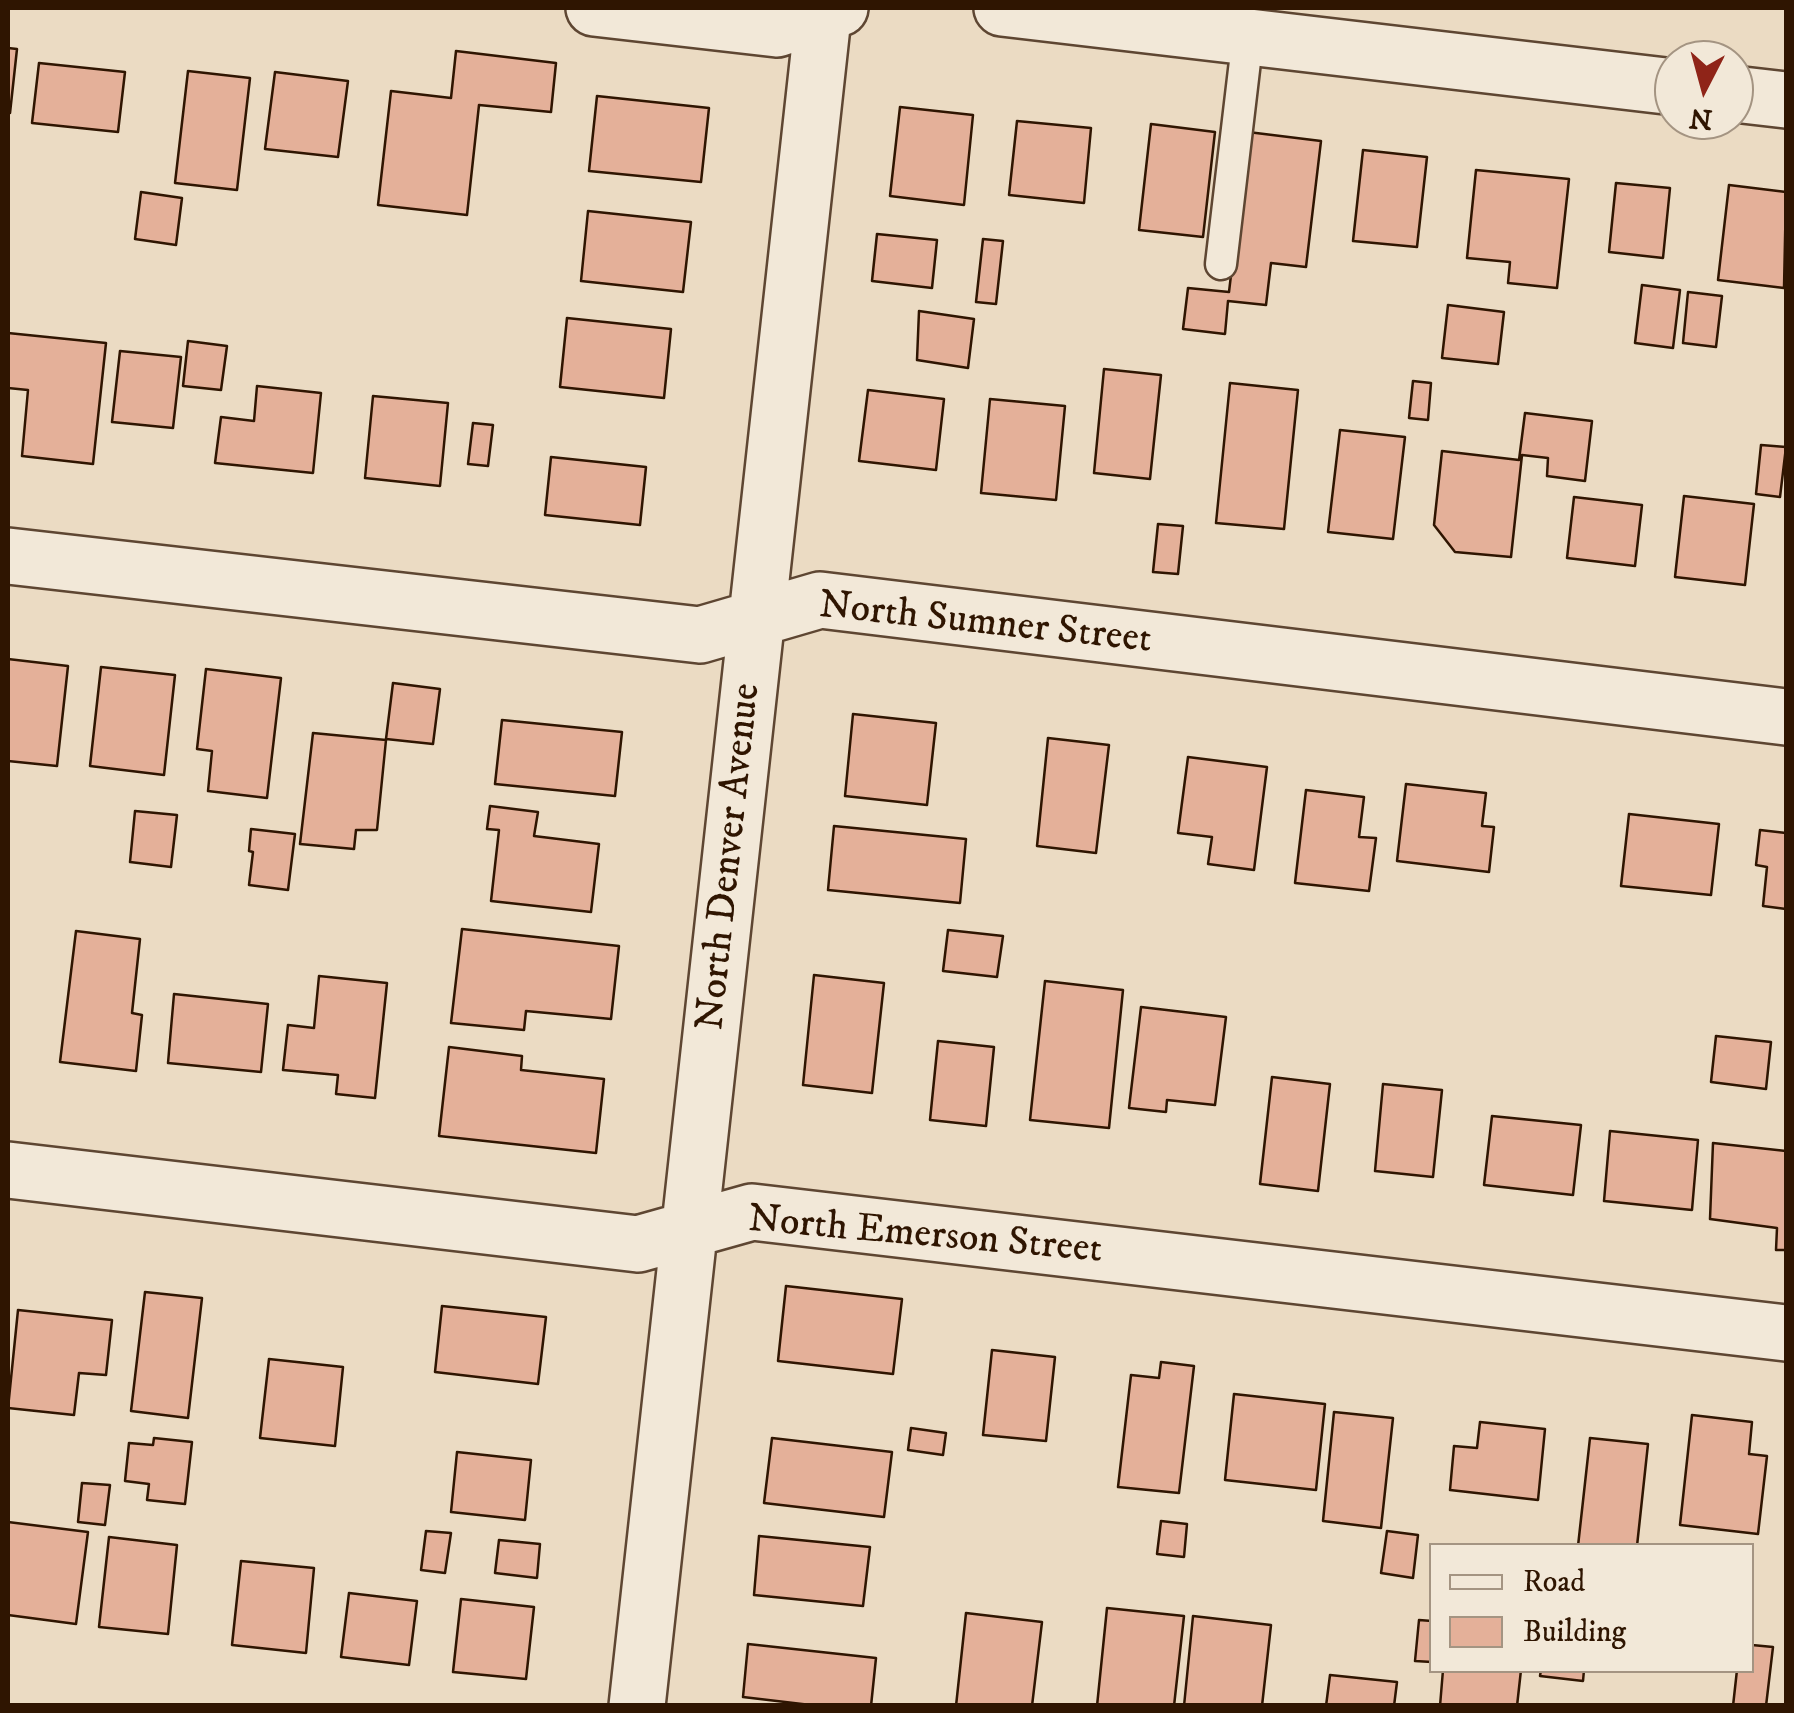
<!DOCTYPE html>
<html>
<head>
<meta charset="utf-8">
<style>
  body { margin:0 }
  #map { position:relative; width:1794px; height:1713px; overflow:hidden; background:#ebdbc3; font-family:"IM FELL DW Pica",serif }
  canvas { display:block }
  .frame { position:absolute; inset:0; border:10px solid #2f1501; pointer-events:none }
  .legend { position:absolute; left:1429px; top:1543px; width:325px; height:130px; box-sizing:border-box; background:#f2e8d8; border:2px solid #a49482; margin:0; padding:12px 18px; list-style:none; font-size:30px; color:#2f1501 }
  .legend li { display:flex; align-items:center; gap:20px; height:50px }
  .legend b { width:50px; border:2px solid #a49482 }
  .north { position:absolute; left:1654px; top:40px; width:100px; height:100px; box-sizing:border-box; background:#f2e8d8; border:2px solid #a49482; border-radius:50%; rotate:186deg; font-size:28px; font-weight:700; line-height:40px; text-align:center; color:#2f1501 }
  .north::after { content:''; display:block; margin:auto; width:35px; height:45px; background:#8f2418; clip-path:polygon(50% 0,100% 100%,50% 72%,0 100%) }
</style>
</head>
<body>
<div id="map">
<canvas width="1794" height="1713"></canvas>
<div class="frame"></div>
<ul class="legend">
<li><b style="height:12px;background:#f2e8d8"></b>Road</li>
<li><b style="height:28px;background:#e4b099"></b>Building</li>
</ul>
<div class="north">N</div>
</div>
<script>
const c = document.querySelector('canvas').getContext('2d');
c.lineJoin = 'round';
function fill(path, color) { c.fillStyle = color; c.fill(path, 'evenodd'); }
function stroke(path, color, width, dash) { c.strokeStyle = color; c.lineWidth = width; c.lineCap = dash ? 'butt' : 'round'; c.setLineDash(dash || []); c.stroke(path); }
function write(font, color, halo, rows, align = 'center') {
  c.font = font + ' "IM FELL DW Pica",serif'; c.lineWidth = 8; c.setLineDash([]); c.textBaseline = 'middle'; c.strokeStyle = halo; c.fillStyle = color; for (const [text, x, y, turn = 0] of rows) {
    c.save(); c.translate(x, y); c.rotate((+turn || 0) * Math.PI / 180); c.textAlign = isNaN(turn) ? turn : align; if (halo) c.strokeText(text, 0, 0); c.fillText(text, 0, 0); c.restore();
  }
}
const building = new Path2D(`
  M 8,48 L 17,49 L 10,113 L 8,113 Z
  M 456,51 L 556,63 L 551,112 L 479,105 L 467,215 L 378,205 L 391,91 L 451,98 Z
  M 39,63 L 125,72 L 118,132 L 32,123 Z
  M 188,71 L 250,78 L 237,190 L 175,183 Z
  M 275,72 L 348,81 L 338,157 L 265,149 Z
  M 597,96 L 709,108 L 701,182 L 589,171 Z
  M 900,107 L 973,115 L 964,205 L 890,196 Z
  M 1017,121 L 1091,128 L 1084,203 L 1009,195 Z
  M 1151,124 L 1215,132 L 1203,237 L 1139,230 Z
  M 1248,132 L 1321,141 L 1306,267 L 1271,263 L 1266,305 L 1228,301 L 1225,334 L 1183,329 L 1188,288 L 1229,292 Z
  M 1363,150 L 1427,157 L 1417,247 L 1353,241 Z
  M 1476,170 L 1569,179 L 1557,288 L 1508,283 L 1510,262 L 1467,258 Z
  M 1616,183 L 1670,188 L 1663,258 L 1609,252 Z
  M 1729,185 L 1786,192 L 1784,288 L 1718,280 Z
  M 141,192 L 182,198 L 176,245 L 135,239 Z
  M 588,211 L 691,222 L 683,292 L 581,281 Z
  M 877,234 L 937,240 L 932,288 L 872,281 Z
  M 983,239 L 1003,241 L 996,304 L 976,302 Z
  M 1642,285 L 1680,290 L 1673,348 L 1635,343 Z
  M 1688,292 L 1722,296 L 1716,347 L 1683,343 Z
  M 1448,305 L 1504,312 L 1498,364 L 1442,358 Z
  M 919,311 L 974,319 L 968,368 L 917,360 Z
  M 567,318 L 671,329 L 664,398 L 560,387 Z
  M 8,333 L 106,343 L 93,464 L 22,456 L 28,390 L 8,388 Z
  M 188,341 L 227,346 L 221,390 L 183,386 Z
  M 120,351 L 181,357 L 173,428 L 112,422 Z
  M 1104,369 L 1161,375 L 1150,479 L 1094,473 Z
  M 1413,381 L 1431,383 L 1428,420 L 1409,418 Z
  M 1230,383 L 1298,390 L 1284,529 L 1216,523 Z
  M 257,386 L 321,393 L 313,473 L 215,463 L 221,417 L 254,421 Z
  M 868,390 L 944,399 L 936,470 L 859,461 Z
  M 373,396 L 448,403 L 440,486 L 365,478 Z
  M 990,399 L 1065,406 L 1056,500 L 981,493 Z
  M 1525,413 L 1592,421 L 1585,481 L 1547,476 L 1548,458 L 1522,455 L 1511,557 L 1455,552 L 1434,525 L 1442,451 L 1519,460 Z
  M 473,423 L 493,425 L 488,466 L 468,464 Z
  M 1340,430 L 1405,437 L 1393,539 L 1328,532 Z
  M 1761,445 L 1786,447 L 1780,497 L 1756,494 Z
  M 551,457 L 646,467 L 640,525 L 545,515 Z
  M 1684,496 L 1754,504 L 1745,585 L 1675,577 Z
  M 1574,497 L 1642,505 L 1635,566 L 1567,558 Z
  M 1158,524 L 1183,526 L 1178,574 L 1153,572 Z
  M 8,659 L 68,666 L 57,766 L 8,761 Z
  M 101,667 L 175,675 L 164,775 L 90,766 Z
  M 206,669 L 281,678 L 267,798 L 208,791 L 212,751 L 197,749 Z
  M 393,683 L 440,689 L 433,744 L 386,739 Z
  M 853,714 L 936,723 L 927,805 L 845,796 Z
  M 502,720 L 622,732 L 615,796 L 495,784 Z
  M 313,733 L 386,740 L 377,830 L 356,830 L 354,849 L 300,844 Z
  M 1048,738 L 1109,745 L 1096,853 L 1037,846 Z
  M 1188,757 L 1267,767 L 1254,870 L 1208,864 L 1212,837 L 1178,833 Z
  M 1406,784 L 1486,793 L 1482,826 L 1494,827 L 1489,872 L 1397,861 Z
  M 1306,790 L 1364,797 L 1359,837 L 1376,838 L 1369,891 L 1295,883 Z
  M 490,806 L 538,812 L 534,836 L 599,844 L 591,912 L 491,901 L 499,830 L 487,829 Z
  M 135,811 L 177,815 L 171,867 L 130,862 Z
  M 1629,814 L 1719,824 L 1711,895 L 1621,886 Z
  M 834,826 L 966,839 L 960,903 L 828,890 Z
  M 251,829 L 295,834 L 288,890 L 249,885 L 253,852 L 249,851 Z
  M 1760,830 L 1786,833 L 1786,909 L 1763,906 L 1767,867 L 1756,865 Z
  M 462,929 L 619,946 L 611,1019 L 526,1011 L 524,1030 L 451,1023 Z
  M 948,930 L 1003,936 L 997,977 L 943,971 Z
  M 76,931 L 140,939 L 132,1013 L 142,1015 L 136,1071 L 60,1062 Z
  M 814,975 L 884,983 L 872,1093 L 803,1085 Z
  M 319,976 L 387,983 L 375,1098 L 336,1094 L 338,1075 L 283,1070 L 288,1025 L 314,1028 Z
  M 1045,981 L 1123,990 L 1109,1128 L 1030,1120 Z
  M 174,994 L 268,1004 L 261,1072 L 168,1063 Z
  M 1141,1007 L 1226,1017 L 1215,1105 L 1167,1100 L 1166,1112 L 1129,1108 Z
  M 1716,1036 L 1771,1042 L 1766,1089 L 1711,1082 Z
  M 938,1041 L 994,1047 L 986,1126 L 930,1120 Z
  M 449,1047 L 522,1056 L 521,1070 L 604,1079 L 596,1153 L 439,1136 Z
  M 1272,1077 L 1330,1084 L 1318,1191 L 1260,1184 Z
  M 1383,1084 L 1442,1090 L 1433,1177 L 1375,1171 Z
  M 1492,1116 L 1581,1125 L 1573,1195 L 1484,1185 Z
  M 1610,1131 L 1698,1140 L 1692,1210 L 1604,1201 Z
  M 1713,1143 L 1786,1151 L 1786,1250 L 1776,1250 L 1777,1228 L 1710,1219 Z
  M 786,1286 L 902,1299 L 893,1374 L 778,1361 Z
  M 145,1292 L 202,1298 L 188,1418 L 131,1411 Z
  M 442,1306 L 546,1317 L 538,1384 L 435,1372 Z
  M 18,1310 L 112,1320 L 106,1375 L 79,1373 L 74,1415 L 8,1408 Z
  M 992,1350 L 1055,1357 L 1046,1441 L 983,1435 Z
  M 269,1359 L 343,1367 L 335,1446 L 260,1438 Z
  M 1161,1362 L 1194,1366 L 1179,1493 L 1118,1487 L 1131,1375 L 1159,1378 Z
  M 1234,1394 L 1325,1404 L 1316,1490 L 1225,1480 Z
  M 1334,1412 L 1393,1418 L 1381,1528 L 1323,1521 Z
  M 1692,1415 L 1752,1422 L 1749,1454 L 1767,1456 L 1758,1534 L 1680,1525 Z
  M 1480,1422 L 1545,1429 L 1538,1500 L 1450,1490 L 1454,1446 L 1477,1448 Z
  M 911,1428 L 946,1433 L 943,1455 L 908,1450 Z
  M 154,1438 L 192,1442 L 185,1504 L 147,1500 L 149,1484 L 125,1481 L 129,1443 L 153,1445 Z
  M 772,1438 L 892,1452 L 884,1517 L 764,1503 Z
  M 1590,1438 L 1648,1444 L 1637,1546 L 1578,1546 Z
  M 457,1452 L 531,1460 L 525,1520 L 451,1512 Z
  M 82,1483 L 110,1485 L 105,1525 L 78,1522 Z
  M 1161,1521 L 1187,1524 L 1184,1557 L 1157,1554 Z
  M 8,1522 L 88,1532 L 76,1624 L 8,1615 Z
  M 426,1531 L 451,1533 L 445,1573 L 421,1570 Z
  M 1387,1531 L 1418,1535 L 1413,1578 L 1381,1573 Z
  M 759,1536 L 870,1547 L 863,1606 L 754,1595 Z
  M 109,1537 L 177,1545 L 168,1634 L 99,1627 Z
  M 499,1540 L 540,1544 L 537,1578 L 495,1573 Z
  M 241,1561 L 314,1568 L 306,1653 L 232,1645 Z
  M 349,1593 L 417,1601 L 409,1665 L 341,1657 Z
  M 461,1599 L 534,1607 L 526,1679 L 453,1672 Z
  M 1107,1608 L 1184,1616 L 1174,1706 L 1097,1706 Z
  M 966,1613 L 1042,1622 L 1032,1706 L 956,1706 Z
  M 1193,1616 L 1271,1625 L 1262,1706 L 1184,1706 Z
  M 1419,1620 L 1432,1621 L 1432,1662 L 1415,1661 Z
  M 748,1644 L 876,1658 L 871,1706 L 819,1706 L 743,1697 Z
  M 1752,1645 L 1773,1647 L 1766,1706 L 1733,1706 L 1737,1670 L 1752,1670 Z
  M 1443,1670 L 1521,1670 L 1517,1706 L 1440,1706 Z
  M 1541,1670 L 1584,1670 L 1583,1681 L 1540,1676 Z
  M 1330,1675 L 1397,1682 L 1394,1706 L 1326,1706 Z`);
fill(building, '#e4b099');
stroke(building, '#2f1501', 2.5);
const service = new Path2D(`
  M 1221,264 L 1248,36`);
const minor = new Path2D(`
  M 594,8 L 777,29 L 840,8
  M 1002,8 L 1674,87
  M 1734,94 L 1786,100
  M 8,556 L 700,635 L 820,600 L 1786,717
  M 8,1170 L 638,1244 L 752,1212 L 1786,1333
  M 637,1706 L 824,8`);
stroke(service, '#5e4632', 35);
stroke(minor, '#5e4632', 60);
stroke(service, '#f2e8d8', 30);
stroke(minor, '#f2e8d8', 55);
write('40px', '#2f1501', '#f2e8d8', [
  ["North Sumner Street",985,625,6],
  ["North Denver Avenue",731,857,-84],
  ["North Emerson Street",925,1237,5]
]);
</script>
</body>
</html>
